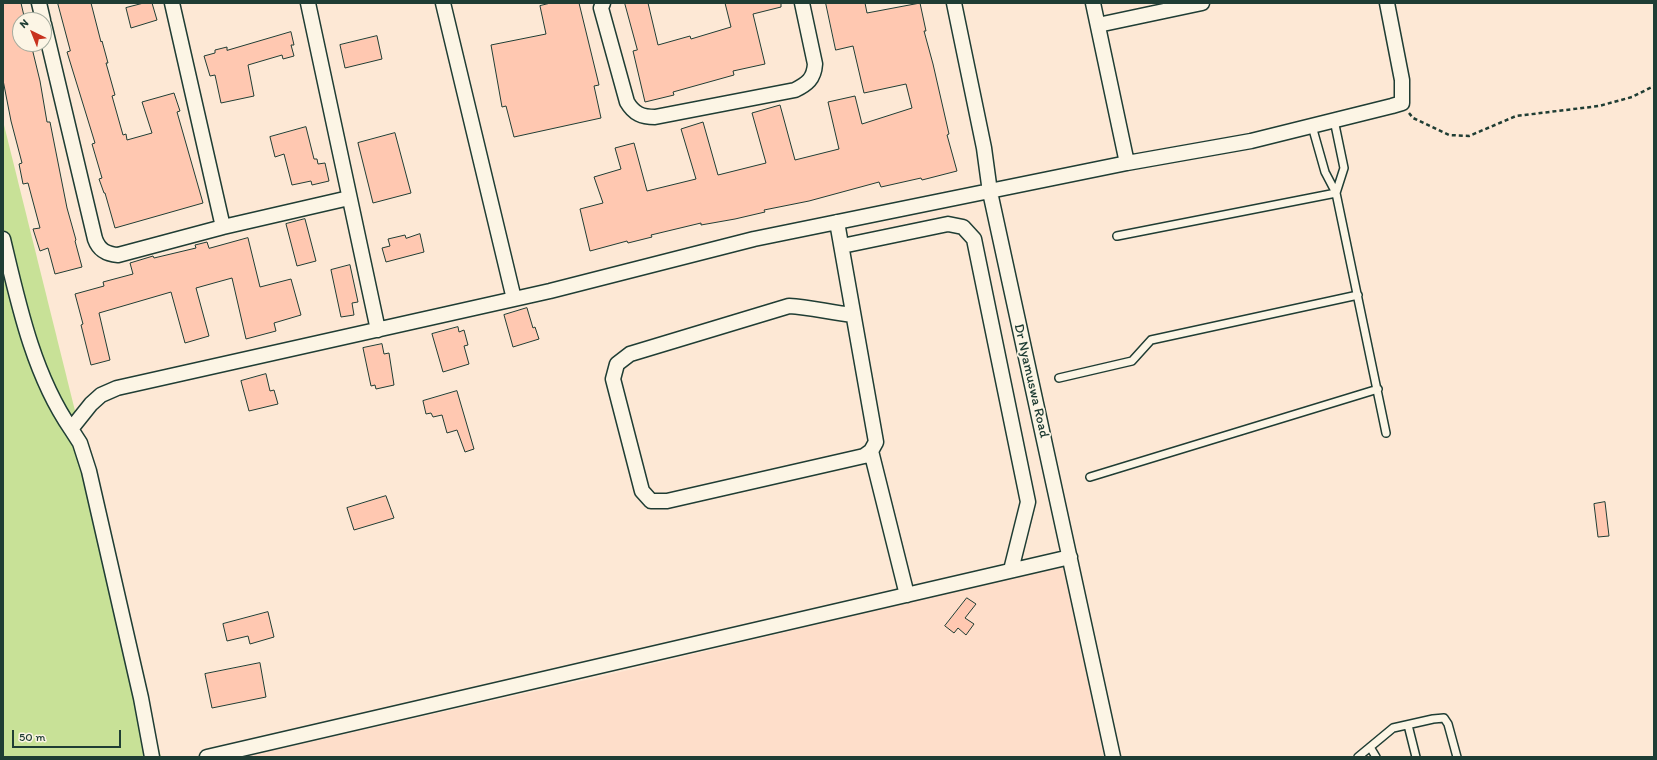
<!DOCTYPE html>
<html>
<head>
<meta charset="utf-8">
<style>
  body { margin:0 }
  #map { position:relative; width:1657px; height:760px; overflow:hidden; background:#fde8d5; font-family:Itim,sans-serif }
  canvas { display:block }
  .frame { position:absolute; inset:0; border:4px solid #1f3d34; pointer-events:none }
  .north { position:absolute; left:12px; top:12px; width:40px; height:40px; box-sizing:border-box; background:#fcf5e5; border:1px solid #a4ab9e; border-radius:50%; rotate:317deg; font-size:11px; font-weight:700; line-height:16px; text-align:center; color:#1f3d34 }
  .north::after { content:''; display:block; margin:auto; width:14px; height:18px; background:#c8321e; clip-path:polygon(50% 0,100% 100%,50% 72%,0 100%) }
  .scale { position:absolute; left:12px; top:730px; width:109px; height:18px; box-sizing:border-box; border:2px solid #1f3d34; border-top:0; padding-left:5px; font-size:12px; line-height:14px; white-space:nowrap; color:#1f3d34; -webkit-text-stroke:3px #fcf5e5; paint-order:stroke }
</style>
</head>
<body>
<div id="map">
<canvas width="1657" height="760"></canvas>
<div class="frame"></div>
<div class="north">N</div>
<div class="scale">50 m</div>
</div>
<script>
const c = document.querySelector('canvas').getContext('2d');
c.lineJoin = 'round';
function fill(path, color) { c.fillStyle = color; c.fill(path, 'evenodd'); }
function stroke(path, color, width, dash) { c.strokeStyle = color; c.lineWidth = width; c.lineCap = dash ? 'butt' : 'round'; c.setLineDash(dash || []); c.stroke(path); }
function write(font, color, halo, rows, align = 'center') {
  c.font = font + ' Itim,sans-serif'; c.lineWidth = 3.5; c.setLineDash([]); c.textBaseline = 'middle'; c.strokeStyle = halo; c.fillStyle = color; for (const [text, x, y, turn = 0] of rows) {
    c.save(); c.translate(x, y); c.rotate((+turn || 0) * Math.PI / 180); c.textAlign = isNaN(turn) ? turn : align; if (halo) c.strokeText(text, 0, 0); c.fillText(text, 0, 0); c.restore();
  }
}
fill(new Path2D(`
  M 1063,565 L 1104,757 L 243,757 L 612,674 Z`), '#fedeca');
fill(new Path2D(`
  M 3,121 L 161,757 L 3,757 Z`), '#c8e197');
const building = new Path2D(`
  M 3,3 L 21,3 L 24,16 L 20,17 L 20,44 L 31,44 L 40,81 L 47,122 L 50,122 L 67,208 L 76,240 L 75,241 L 82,267 L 55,274 L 48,248 L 40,251 L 33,229 L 40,228 L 28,183 L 23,184 L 19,164 L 22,163 L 11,121 L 3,80 Z
  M 58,3 L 91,3 L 101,42 L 102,41 L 108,63 L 106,63 L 115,95 L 112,96 L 123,135 L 126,134 L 127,140 L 152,133 L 142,102 L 174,93 L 180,111 L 177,112 L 203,203 L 115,228 L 105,193 L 104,193 L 99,179 L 102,178 L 92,144 L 95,143 L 67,52 L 70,51 Z
  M 144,3 L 152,3 L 157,20 L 131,28 L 126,8 Z
  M 551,3 L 579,3 L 599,85 L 594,86 L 601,118 L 514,137 L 506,106 L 502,107 L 491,45 L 546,34 L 540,6 Z
  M 625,3 L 648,3 L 658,45 L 690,36 L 691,39 L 731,27 L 725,3 L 781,3 L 781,7 L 753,14 L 765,64 L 733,71 L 734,75 L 673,92 L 674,95 L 645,102 L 633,51 L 637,50 Z
  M 826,3 L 865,3 L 867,13 L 920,3 L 926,31 L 924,31 L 933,64 L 949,134 L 947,135 L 957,171 L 922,180 L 921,178 L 881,187 L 879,182 L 809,201 L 764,210 L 765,212 L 735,219 L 701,225 L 701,223 L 651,235 L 652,237 L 628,243 L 627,241 L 590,251 L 580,209 L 603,203 L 594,177 L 621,169 L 615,148 L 634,143 L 647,191 L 696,179 L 681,129 L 703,122 L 718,175 L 766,163 L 752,113 L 780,105 L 795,160 L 839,149 L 828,102 L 855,96 L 862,124 L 912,108 L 906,84 L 864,93 L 853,46 L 836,50 Z
  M 291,32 L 294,45 L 291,45 L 294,56 L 283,59 L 282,55 L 248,65 L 254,96 L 221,103 L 215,75 L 210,76 L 204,56 L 215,53 L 215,50 L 227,47 L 227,50 Z
  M 377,36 L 382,59 L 345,68 L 340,45 Z
  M 306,127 L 314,159 L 317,159 L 318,164 L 325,163 L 329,181 L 312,185 L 311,181 L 292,185 L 284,154 L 275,157 L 270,137 Z
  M 395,133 L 411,193 L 373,203 L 358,143 Z
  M 305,219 L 316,261 L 297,266 L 286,224 Z
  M 420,234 L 424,252 L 386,262 L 382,248 L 390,246 L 388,239 L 405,235 L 406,238 Z
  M 248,238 L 260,287 L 291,279 L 301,315 L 274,323 L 276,331 L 246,339 L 232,278 L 196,288 L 209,336 L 185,343 L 171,292 L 99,313 L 110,360 L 91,365 L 81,325 L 83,324 L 75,294 L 104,286 L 103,282 L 133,274 L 130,263 L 153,256 L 154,258 L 196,248 L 195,245 L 207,242 L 209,248 Z
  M 350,265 L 358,302 L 352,303 L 354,315 L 341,317 L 331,270 Z
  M 527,308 L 533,328 L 535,327 L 539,339 L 513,347 L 504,315 Z
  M 458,327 L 459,332 L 464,330 L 468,345 L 464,346 L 469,364 L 443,372 L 432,334 Z
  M 382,344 L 384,354 L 389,353 L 394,385 L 376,389 L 375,385 L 371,386 L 363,348 Z
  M 266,374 L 270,391 L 274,390 L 278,404 L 249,411 L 241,381 Z
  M 457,391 L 474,449 L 465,452 L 457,430 L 447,433 L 442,415 L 433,417 L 431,413 L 426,414 L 423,401 Z
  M 386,496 L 394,518 L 354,530 L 347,508 Z
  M 1605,502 L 1609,536 L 1598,537 L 1594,504 Z
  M 967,598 L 976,604 L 965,618 L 974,624 L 966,635 L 958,628 L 954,633 L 945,626 Z
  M 268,612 L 274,637 L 250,644 L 248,636 L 227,641 L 223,624 Z
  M 260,663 L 266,697 L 212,708 L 205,674 Z`);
fill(building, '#ffc8b1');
stroke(building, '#1f3d34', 1);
const lane = new Path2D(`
  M 1334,120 L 1344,168 L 1336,193
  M 1312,126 L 1325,172 L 1336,193 L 1386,433
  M 1117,236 L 1336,193
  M 1059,378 L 1132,361 L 1151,340 L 1358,295
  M 1090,477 L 1378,389
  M 1408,725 L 1416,757
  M 1370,747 L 1376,757
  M 1358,757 L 1393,728 L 1433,719 L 1444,718 L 1448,724 L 1457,757`);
const street = new Path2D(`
  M 39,3 L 43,20
  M 172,3 L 223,227
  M 308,3 L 378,330
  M 443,3 L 514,299
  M 603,3 L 601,8 L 627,102 C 634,114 642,117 655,117 L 795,90 C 807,84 814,79 815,64 L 802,3
  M 954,3 L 984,148 L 990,192 L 1113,757
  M 1093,3 L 1127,163
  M 44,24 L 95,239 C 99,250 106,254 118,255 L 223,227 L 349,198
  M 1098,25 L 1202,3
  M 837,222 L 876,442 L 871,451 L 864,456 L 667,501 L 651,501 L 642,491 L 613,379 L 617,364 L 630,354 L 789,306 C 811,307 831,313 853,315
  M 3,239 C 18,302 33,374 71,429
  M 842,246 L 948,224 L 963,227 L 974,239 L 1028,502 L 1011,570
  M 871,451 L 907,595
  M 152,757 L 141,698 L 89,471 L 80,443 L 71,429 L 91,404 L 101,395 L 117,388 L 550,291 L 754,239 L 1127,163 L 1251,141 L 1392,106 L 1402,103 L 1402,80 L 1387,3
  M 207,757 L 1070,557`);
stroke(lane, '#1f3d34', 10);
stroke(street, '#1f3d34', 17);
stroke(new Path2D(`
  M 1409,113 L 1413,118 L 1449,135 L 1469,136 L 1516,116 L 1599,106 L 1632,97 L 1654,86`), '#1f3d34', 2.5, [4, 3]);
stroke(lane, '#fcf5e5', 7);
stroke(street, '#fcf5e5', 14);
write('14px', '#1f3d34', '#fcf5e5', [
  ["Dr Nyamuswa Road",1031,381,77]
]);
</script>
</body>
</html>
